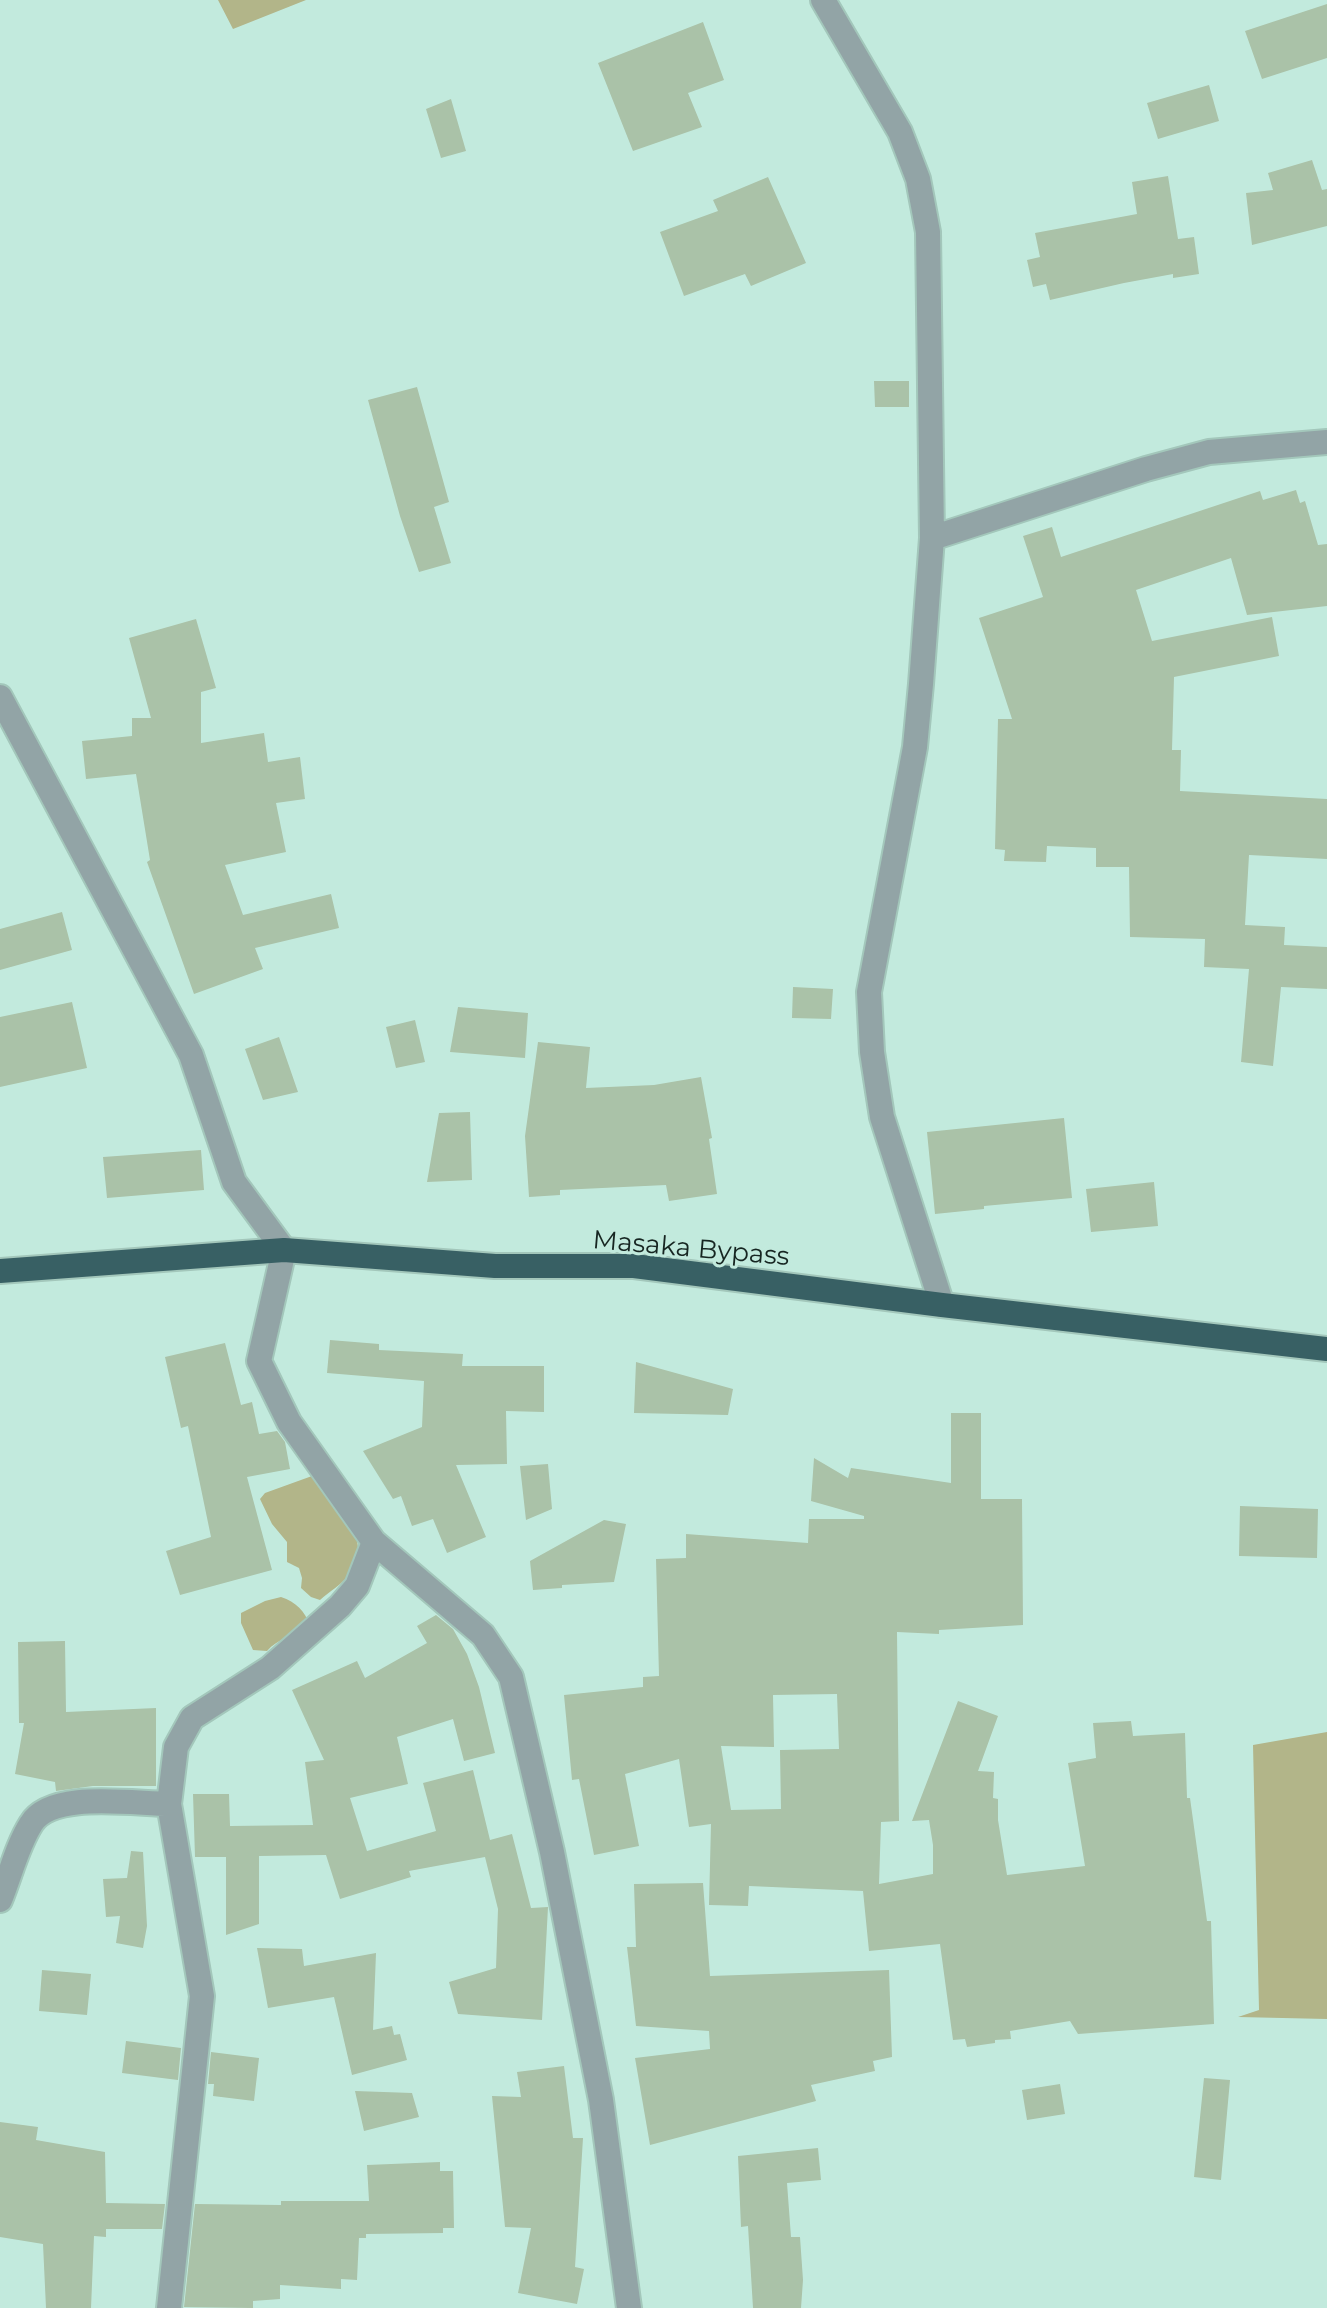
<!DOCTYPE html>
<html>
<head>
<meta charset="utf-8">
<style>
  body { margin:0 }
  canvas { display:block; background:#c2eadd }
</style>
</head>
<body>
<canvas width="1327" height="2308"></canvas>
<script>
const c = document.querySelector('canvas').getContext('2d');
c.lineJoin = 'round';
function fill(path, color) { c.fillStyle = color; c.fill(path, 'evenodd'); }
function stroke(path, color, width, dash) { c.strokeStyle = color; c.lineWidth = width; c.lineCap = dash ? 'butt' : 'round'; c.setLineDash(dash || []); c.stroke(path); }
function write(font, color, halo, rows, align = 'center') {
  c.font = font + ' Montserrat,sans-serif'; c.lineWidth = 6; c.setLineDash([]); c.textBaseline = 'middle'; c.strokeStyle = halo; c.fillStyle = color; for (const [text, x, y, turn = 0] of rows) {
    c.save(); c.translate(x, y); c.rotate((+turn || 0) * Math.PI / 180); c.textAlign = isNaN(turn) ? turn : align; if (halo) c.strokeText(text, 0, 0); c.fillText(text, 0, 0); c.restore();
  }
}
fill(new Path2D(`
  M 218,0 L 306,0 L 233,29 Z
  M 312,1476 L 317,1479 C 337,1503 376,1542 349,1575 C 341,1585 330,1591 320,1600 L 311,1597 L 301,1588 L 302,1578 L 299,1568 L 287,1562 L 287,1542 L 272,1524 L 260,1499 L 265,1493 Z
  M 281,1597 C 296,1602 305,1611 310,1626 C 296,1634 277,1639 267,1651 L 253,1650 L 241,1623 L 241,1613 L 265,1601 Z
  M 1327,1732 L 1327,2019 L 1238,2017 L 1259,2010 L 1253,1745 Z`), '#b2b589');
fill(new Path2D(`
  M 1327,4 L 1327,58 L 1262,79 L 1245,31 Z
  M 703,22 L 724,80 L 688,93 L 702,127 L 633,151 L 598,63 Z
  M 1209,85 L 1219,121 L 1158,139 L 1147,103 Z
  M 451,99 L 466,151 L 441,158 L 426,109 Z
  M 1312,160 L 1322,190 L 1327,189 L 1327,226 L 1252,245 L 1246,193 L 1273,190 L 1268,173 Z
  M 1168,176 L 1178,239 L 1194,237 L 1199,274 L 1173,278 L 1173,274 L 1124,283 L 1050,300 L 1046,284 L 1033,287 L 1027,260 L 1040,257 L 1035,233 L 1137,214 L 1132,182 Z
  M 768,177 L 806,263 L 751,286 L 745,274 L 684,296 L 660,232 L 718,211 L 713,200 Z
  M 874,381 L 909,381 L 909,407 L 875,407 Z
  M 417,387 L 449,502 L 434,507 L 451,563 L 419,572 L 400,516 L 368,400 Z
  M 1296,490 L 1300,503 L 1305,501 L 1318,545 L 1327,544 L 1327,606 L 1247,615 L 1231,558 L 1136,590 L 1152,641 L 1272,617 L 1279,656 L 1174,677 L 1172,750 L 1181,750 L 1180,791 L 1327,799 L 1327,859 L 1249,855 L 1245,925 L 1285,927 L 1284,945 L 1327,947 L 1327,989 L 1281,987 L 1273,1066 L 1241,1062 L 1249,969 L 1204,967 L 1205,939 L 1130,937 L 1129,867 L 1096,867 L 1096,848 L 1047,846 L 1046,862 L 1004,861 L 1005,850 L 995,849 L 998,719 L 1012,719 L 979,618 L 1043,597 L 1023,536 L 1052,527 L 1061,557 L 1260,491 L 1263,500 Z
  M 196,619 L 216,688 L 201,692 L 201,743 L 264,733 L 268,762 L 300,757 L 305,799 L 276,803 L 286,852 L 225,865 L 243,915 L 331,894 L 339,928 L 255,948 L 263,969 L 194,994 L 147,862 L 150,860 L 136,774 L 86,779 L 82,741 L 132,736 L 132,718 L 151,718 L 129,638 Z
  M 62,912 L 72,950 L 0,970 L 0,929 Z
  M 793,987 L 833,989 L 831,1019 L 792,1018 Z
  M 72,1002 L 87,1068 L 0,1087 L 0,1017 Z
  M 458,1007 L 528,1013 L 525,1058 L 450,1052 Z
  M 415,1020 L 425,1062 L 396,1068 L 386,1027 Z
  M 279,1037 L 298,1092 L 263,1100 L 245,1049 Z
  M 538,1042 L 590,1047 L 586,1088 L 654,1085 L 701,1077 L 712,1138 L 709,1139 L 717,1194 L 669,1201 L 666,1185 L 560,1190 L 560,1195 L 529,1197 L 525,1136 Z
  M 470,1112 L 472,1180 L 427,1182 L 439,1113 Z
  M 1064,1118 L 1072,1198 L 984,1206 L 984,1209 L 935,1214 L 927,1132 Z
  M 201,1150 L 204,1190 L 107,1198 L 103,1157 Z
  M 1154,1182 L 1158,1226 L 1091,1232 L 1086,1189 Z
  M 330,1340 L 379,1344 L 379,1350 L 463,1354 L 462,1366 L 544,1366 L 544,1412 L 506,1411 L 507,1464 L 456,1465 L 486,1537 L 447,1553 L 433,1519 L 412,1526 L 401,1496 L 393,1499 L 363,1451 L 422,1427 L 424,1381 L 327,1373 Z
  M 225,1343 L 241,1405 L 252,1402 L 259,1434 L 277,1431 L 285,1442 L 290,1469 L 247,1477 L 272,1570 L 180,1595 L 166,1551 L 211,1537 L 188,1426 L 181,1428 L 165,1357 Z
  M 636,1362 L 733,1389 L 728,1415 L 634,1413 Z
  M 951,1413 L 981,1413 L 981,1499 L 1022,1499 L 1023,1625 L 939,1630 L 939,1634 L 897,1632 L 899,1821 L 881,1822 L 879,1884 L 933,1874 L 933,1845 L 929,1820 L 912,1821 L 958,1701 L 998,1716 L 978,1771 L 994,1772 L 993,1798 L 998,1799 L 998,1820 L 1007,1875 L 1085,1866 L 1068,1763 L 1096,1758 L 1093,1723 L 1131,1721 L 1133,1736 L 1185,1733 L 1187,1798 L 1190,1798 L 1207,1921 L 1211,1921 L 1214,2024 L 1078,2034 L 1070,2021 L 1010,2031 L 1011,2039 L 995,2040 L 995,2043 L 967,2047 L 965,2039 L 953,2040 L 940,1944 L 869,1951 L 863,1891 L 749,1886 L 748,1906 L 709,1905 L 711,1824 L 689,1827 L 679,1759 L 625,1774 L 639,1846 L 594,1855 L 579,1779 L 572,1780 L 564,1695 L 643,1687 L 643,1677 L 659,1676 L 656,1559 L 686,1558 L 686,1534 L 808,1543 L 809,1519 L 864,1519 L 864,1516 L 811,1501 L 814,1458 L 848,1478 L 851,1468 L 951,1483 ZM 837,1694 L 839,1749 L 780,1750 L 781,1809 L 731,1810 L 721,1746 L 774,1747 L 773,1695 Z
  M 548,1464 L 552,1509 L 526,1520 L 520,1466 Z
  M 1240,1506 L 1318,1509 L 1317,1558 L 1239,1556 Z
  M 604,1520 L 626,1524 L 614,1582 L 562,1585 L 562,1588 L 533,1590 L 530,1561 Z
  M 436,1615 L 453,1629 L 467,1654 L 479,1687 L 495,1753 L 464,1761 L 453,1719 L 397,1737 L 408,1784 L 350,1798 L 367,1851 L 436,1831 L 423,1783 L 473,1770 L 490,1840 L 512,1834 L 531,1908 L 548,1907 L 542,2020 L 458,2014 L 449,1982 L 496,1968 L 498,1909 L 485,1857 L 409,1871 L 411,1877 L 340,1899 L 326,1855 L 259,1856 L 259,1924 L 226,1935 L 226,1857 L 195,1857 L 193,1794 L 229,1794 L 230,1826 L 313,1825 L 305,1762 L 324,1760 L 292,1690 L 357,1661 L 365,1678 L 427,1643 L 417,1626 Z
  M 65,1641 L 66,1712 L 156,1708 L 156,1786 L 93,1786 L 56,1791 L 55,1782 L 15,1774 L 24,1723 L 19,1723 L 18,1642 Z
  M 131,1851 L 143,1852 L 147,1926 L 143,1948 L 116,1943 L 120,1916 L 106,1917 L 103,1879 L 127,1878 Z
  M 703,1883 L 710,1976 L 889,1970 L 892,2057 L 873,2061 L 875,2071 L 811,2085 L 816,2101 L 650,2145 L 635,2058 L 710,2049 L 709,2031 L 636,2026 L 627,1947 L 636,1947 L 634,1884 Z
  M 257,1948 L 302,1949 L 304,1966 L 376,1953 L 373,2030 L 392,2026 L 394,2035 L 400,2034 L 407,2060 L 352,2075 L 334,1997 L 268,2008 Z
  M 42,1970 L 91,1974 L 87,2015 L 39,2011 Z
  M 126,2041 L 181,2048 L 178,2080 L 122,2073 Z
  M 211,2052 L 259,2058 L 254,2101 L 213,2096 L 214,2084 L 208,2084 Z
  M 564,2066 L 573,2138 L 583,2138 L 575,2267 L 584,2269 L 577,2304 L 518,2293 L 531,2228 L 505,2227 L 492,2096 L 521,2097 L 517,2072 Z
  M 1204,2078 L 1230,2080 L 1221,2180 L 1194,2177 Z
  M 1060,2084 L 1065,2114 L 1027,2120 L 1022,2090 Z
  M 355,2091 L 412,2093 L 419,2117 L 364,2131 Z
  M 0,2122 L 38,2127 L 36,2140 L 105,2152 L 106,2203 L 165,2204 L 162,2229 L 106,2229 L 106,2237 L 94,2236 L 91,2308 L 46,2308 L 43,2244 L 0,2237 Z
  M 818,2148 L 821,2180 L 787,2183 L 791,2237 L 800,2237 L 803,2280 L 801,2308 L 753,2308 L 748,2226 L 741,2227 L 738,2156 Z
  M 440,2162 L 440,2171 L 453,2171 L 454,2228 L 443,2228 L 443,2233 L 366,2234 L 366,2238 L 359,2238 L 357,2280 L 341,2279 L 341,2289 L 280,2285 L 280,2299 L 253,2301 L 253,2308 L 184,2307 L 195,2204 L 281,2205 L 281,2201 L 369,2201 L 367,2165 Z`), '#aac2a8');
const street = new Path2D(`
  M 823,0 L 900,132 L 918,179 L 928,232 L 932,538 L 921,684 L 915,747 L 869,992 L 872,1052 L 882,1117 L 942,1305
  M 932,538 L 1146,469 L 1209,452 L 1327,442
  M 0,697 L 191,1055 L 234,1182 L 284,1250 L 259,1361 L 289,1422 L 374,1542 L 483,1635 L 511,1677 L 552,1852 L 601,2100 L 629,2308
  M 0,1900 C 10,1876 17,1846 31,1824 C 51,1790 134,1804 169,1804
  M 169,2308 L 202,1996 L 169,1804 L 176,1747 L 192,1718 L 270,1668 L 340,1606 L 357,1586 L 374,1542`);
const highway = new Path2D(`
  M 0,1271 L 284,1250 L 495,1266 L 634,1266 L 942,1305 L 1327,1349`);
stroke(street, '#a3c7bb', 28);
stroke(highway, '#a3c7bb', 28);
stroke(street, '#92a4a6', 24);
stroke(highway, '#386064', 24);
write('26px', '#162521', '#c2eadd', [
  ["Masaka Bypass",691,1249,5]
]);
</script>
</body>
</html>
